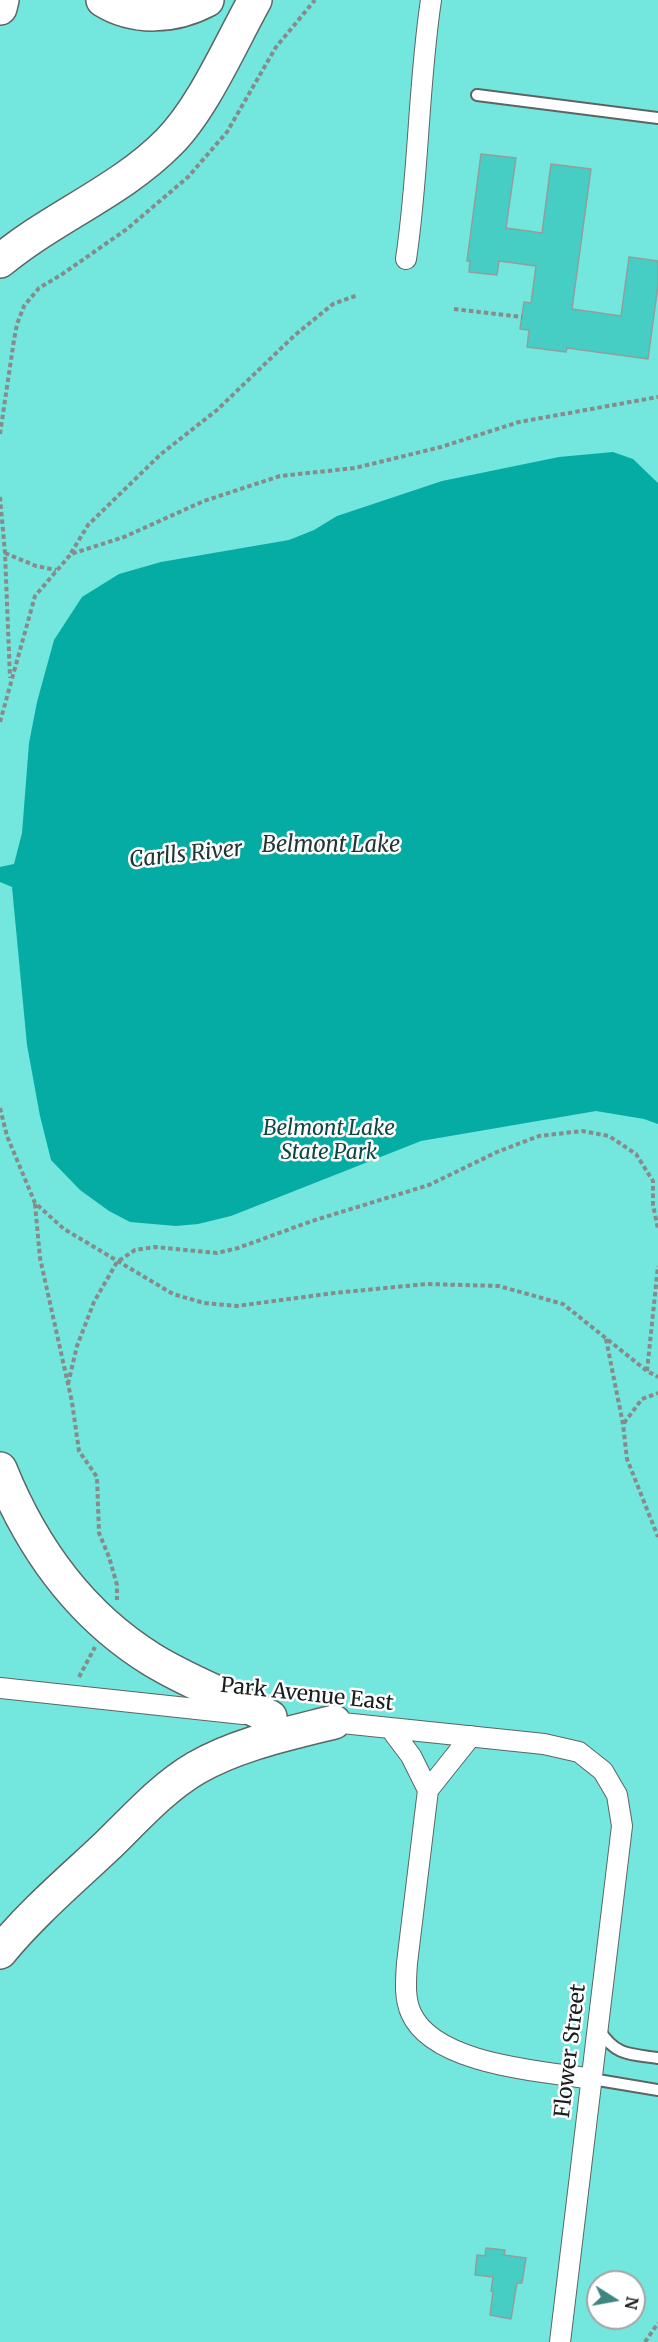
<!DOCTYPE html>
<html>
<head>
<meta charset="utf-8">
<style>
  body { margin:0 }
  #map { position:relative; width:658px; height:2342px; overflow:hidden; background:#dfe9e8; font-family:Merriweather,serif }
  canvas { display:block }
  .north { position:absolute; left:586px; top:2270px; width:60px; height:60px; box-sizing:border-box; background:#fff; border:2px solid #a3a5a5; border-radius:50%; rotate:101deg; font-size:16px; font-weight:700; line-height:24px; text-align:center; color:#191d1d }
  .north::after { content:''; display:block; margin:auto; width:21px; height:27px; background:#3f8680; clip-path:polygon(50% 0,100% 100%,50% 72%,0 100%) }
</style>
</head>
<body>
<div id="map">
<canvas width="658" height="2342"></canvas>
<div class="north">N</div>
</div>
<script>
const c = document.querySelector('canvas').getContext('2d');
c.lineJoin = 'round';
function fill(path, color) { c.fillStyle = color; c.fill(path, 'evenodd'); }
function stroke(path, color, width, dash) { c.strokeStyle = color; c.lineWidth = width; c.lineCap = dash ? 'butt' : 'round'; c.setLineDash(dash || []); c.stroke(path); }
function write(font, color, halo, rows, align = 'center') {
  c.font = font + ' Merriweather,serif'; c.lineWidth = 5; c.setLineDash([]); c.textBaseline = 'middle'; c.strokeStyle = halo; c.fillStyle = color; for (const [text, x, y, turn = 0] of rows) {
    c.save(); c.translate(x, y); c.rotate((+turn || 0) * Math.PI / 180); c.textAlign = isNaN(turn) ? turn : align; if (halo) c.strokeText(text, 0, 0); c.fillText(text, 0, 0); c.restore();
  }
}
fill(new Path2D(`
  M 0,0 L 658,0 L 658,2342 L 0,2342 ZM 598,2282 L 634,2282 L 634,2318 L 598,2318 Z`), '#73e7de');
fill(new Path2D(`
  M 613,452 L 633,459 L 658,483 L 658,1124 L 644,1119 L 596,1111 L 421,1141 L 231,1216 L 198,1224 L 176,1226 L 130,1222 L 109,1211 L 80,1190 L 51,1160 L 40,1116 L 27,1045 L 12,887 L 0,882 L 0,867 L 14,864 L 22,833 L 29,743 L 37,702 L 54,640 L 82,597 L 119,574 L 161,562 L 289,540 L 314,530 L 337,516 L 442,481 L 559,457 Z`), '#05aca3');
const building = new Path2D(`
  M 481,154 L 516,158 L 506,228 L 542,233 L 551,164 L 591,169 L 572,309 L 621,316 L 629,257 L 658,261 L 658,285 L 648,359 L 567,348 L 566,352 L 527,347 L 529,330 L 520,329 L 524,302 L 531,303 L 536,266 L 499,261 L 497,275 L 469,272 L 470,261 L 467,261 Z
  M 486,2248 L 505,2250 L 504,2255 L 526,2258 L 522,2283 L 517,2283 L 511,2319 L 490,2315 L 493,2292 L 491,2291 L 493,2277 L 475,2275 L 477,2255 L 485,2256 Z`);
fill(building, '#46cec4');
stroke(building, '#939d9c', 1.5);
const service = new Path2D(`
  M 477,95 L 658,118
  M 600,2031 C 616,2056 630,2054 658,2058
  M 592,2079 L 658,2090`);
const minor = new Path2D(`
  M 406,259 C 419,173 418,86 431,0
  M 0,1688 L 243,1714
  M 323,1721 L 544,1744 L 579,1752 L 603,1771 L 617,1795 L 622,1826 L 560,2342
  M 390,1728 L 411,1756 L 428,1790
  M 471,1736 L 428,1790 L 407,1963 C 406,1979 404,1998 411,2013 C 434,2065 542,2071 592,2079`);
const motorway = new Path2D(`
  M 103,0 C 135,20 175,17 207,0
  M 0,8 L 2,0
  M 0,261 C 53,217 121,191 169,142 C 203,108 231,43 255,0
  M 0,1469 C 31,1546 79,1614 151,1659 C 188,1682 231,1698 270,1717
  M 0,1952 C 32,1913 71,1880 107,1846 C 135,1819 162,1788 196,1768 C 238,1744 287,1734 334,1722`);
stroke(service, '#5c6564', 14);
stroke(minor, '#5c6564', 22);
stroke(motorway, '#5c6564', 36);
stroke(new Path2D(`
  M 454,309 L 522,317
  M 0,434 L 14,340 L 17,324 L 24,306 L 39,288 L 61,275 L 127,229 L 188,177 L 227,132 L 276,47 L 315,0
  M 0,497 L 5,553 L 10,678
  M 5,553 L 36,566 L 56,570
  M 71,553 L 88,525 L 161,454 L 217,410 L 295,335 L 333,304 L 358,295
  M 0,722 L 35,596 L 71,554 L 124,537 L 204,501 L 280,476 L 355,468 L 441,447 L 519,422 L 658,397
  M 0,1108 L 7,1136 L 35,1203 L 64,1229 L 173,1294 L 204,1303 L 237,1306 L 334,1293 L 427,1284 L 499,1286 L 563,1304 L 647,1371 L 658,1377
  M 35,1204 L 40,1258 L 72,1402 L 79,1451 L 97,1477 L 99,1533 L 109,1557 L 117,1585 L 117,1600
  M 606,1339 L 623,1424 L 627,1459 L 658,1537
  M 647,1371 L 658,1266
  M 68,1384 L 77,1346 L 94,1302 L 117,1262 L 135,1250 L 155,1247 L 217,1253 L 238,1248 L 312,1221 L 429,1185 L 497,1152 L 539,1136 L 582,1131 L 609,1136 L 636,1154 L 653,1181 L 653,1205 L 658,1229
  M 624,1423 L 642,1399 L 658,1393
  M 79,1677 L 95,1647
  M 645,2342 L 658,2323`), '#858c8b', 4, [4.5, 3]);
stroke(service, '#fff', 10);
stroke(minor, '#fff', 20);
stroke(motorway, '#fff', 33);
write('italic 21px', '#0c4844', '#fff', [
  ["Belmont Lake",329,1129],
  ["State Park",329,1153]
]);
write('21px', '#191d1d', '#fff', [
  ["Park Avenue East",307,1695,6],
  ["Flower Street",571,2051,-83]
]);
write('italic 22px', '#203735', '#fff', [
  ["Belmont Lake",331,846],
  ["Carlls River",186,855,-6]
]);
</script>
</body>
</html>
